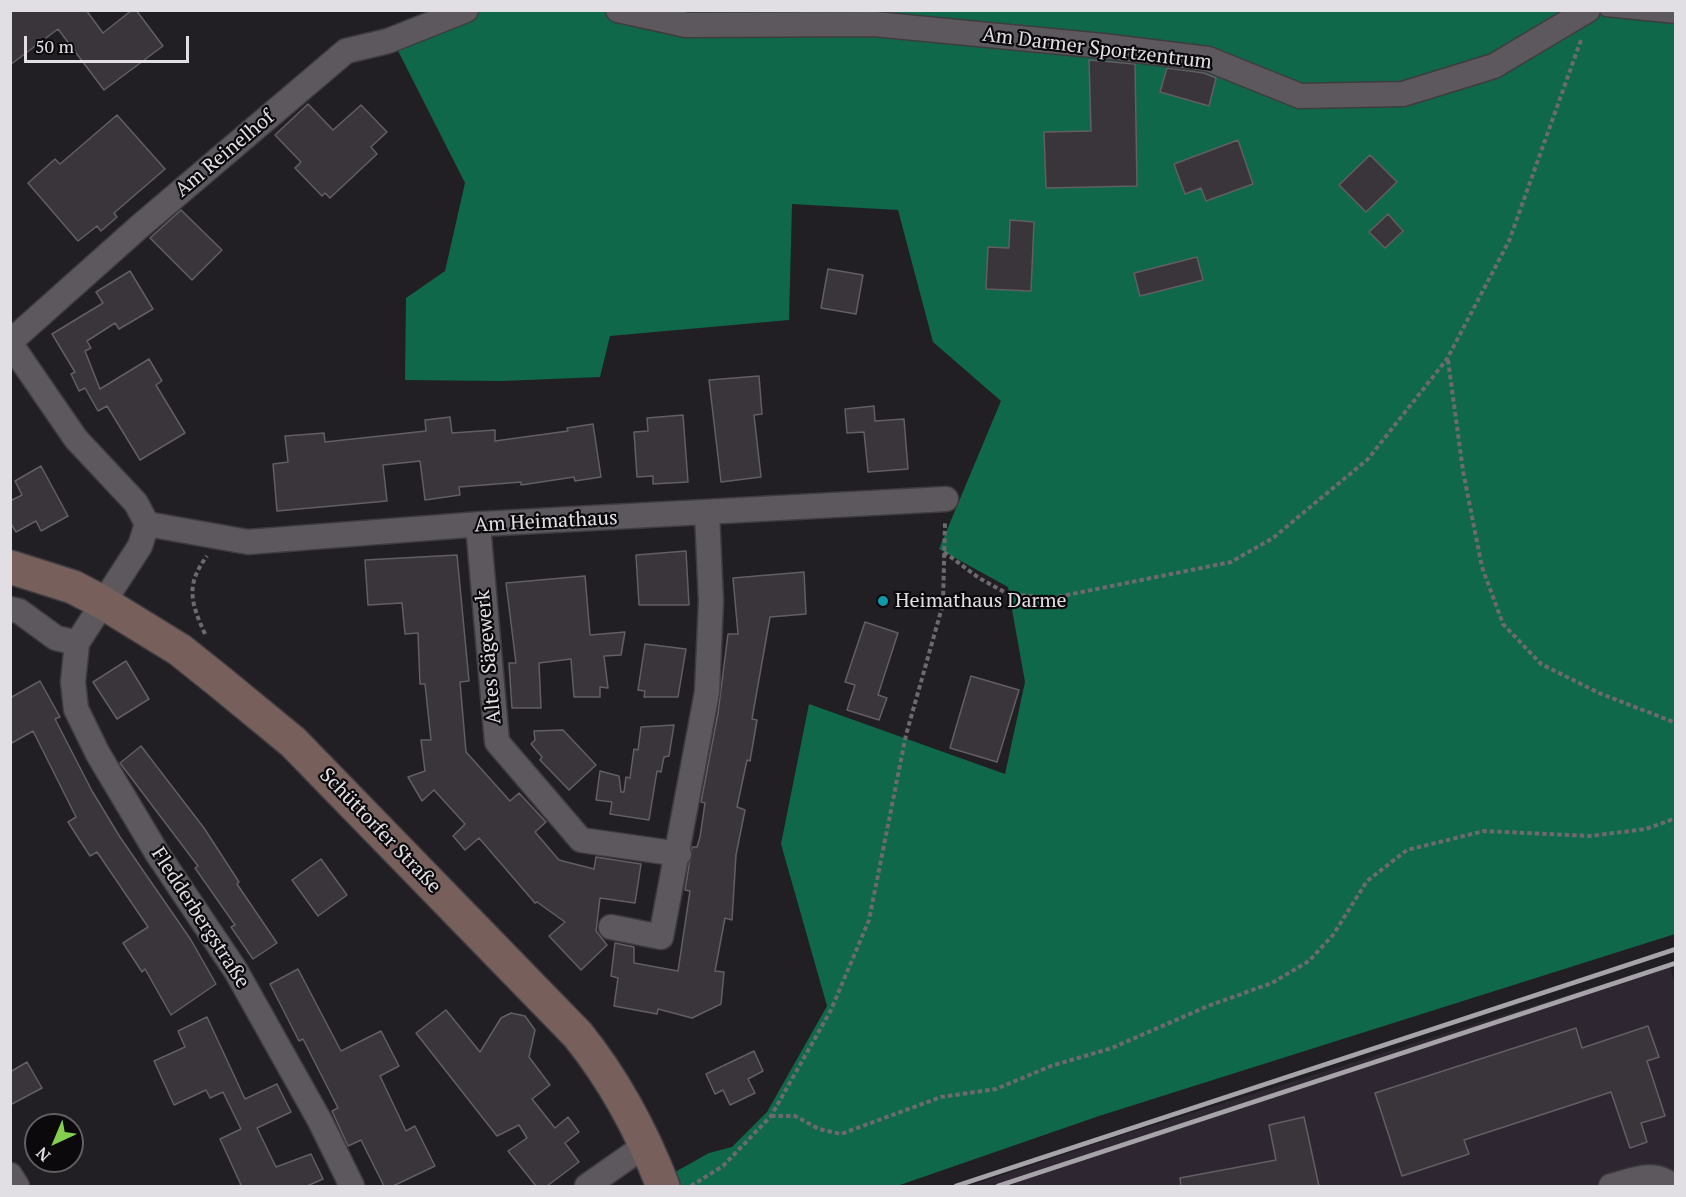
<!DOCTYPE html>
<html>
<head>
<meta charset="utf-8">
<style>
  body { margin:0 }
  #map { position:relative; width:1686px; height:1197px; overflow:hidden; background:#221f24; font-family:"PT Serif",serif }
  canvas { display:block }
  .frame { position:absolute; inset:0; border:12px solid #e1dfe3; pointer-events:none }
  .north { position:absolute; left:24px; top:1113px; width:60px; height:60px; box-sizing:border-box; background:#0b090c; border:2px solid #615f62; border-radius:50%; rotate:224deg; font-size:16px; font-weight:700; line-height:24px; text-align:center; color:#e1dfe3 }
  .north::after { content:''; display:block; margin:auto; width:21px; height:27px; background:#84cf4d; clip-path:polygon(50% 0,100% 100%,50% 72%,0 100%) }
  .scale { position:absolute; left:24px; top:36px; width:165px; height:27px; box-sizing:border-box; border:3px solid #e1dfe3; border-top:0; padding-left:8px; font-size:18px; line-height:21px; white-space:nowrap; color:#e1dfe3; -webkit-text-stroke:4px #0b090c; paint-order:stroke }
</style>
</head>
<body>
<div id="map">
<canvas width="1686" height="1197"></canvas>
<div class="frame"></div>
<div class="north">N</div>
<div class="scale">50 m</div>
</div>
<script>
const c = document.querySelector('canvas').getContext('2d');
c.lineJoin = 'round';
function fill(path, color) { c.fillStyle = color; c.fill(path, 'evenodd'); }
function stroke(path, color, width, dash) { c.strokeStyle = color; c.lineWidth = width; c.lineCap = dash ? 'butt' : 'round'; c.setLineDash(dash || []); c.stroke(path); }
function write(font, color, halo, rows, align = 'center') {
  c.font = font + ' "PT Serif",serif'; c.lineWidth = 4.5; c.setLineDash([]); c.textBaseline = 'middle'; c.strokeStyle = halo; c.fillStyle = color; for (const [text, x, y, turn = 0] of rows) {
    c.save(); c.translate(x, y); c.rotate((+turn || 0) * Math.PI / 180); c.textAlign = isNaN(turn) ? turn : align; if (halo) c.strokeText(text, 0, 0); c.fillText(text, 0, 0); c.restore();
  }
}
fill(new Path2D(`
  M 1669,963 L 1676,988 L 1675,1186 L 970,1186 L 1110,1139 Z`), '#2e2731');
fill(new Path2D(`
  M 448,10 L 1675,11 L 1675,934 L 1099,1116 L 897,1186 L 675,1186 L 668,1176 L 709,1153 L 732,1147 L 767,1112 L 827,1006 L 781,844 L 809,704 L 1005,774 L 1025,682 L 1008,587 L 939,549 L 1001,401 L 933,342 L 898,210 L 792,204 L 789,320 L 610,336 L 600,377 L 502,381 L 405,380 L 406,298 L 445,271 L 465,183 L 389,33 Z`), '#0e6849');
const building = new Path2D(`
  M 10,10 L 86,10 L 103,33 L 132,10 L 136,10 L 163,46 L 104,90 L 58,29 L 10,65 Z
  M 1089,60 L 1135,64 L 1137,186 L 1046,188 L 1044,132 L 1091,131 Z
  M 1167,68 L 1204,73 L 1216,78 L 1209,106 L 1160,92 Z
  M 308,104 L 333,130 L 361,105 L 387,132 L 371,147 L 377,154 L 330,198 L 325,193 L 322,196 L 295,168 L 301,162 L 275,135 Z
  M 117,115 L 165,169 L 114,213 L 117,217 L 101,231 L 97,226 L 78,241 L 28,183 L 55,159 L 60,164 Z
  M 1238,140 L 1253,184 L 1206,201 L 1201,188 L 1185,194 L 1174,164 Z
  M 1370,155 L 1397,182 L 1366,212 L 1339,185 Z
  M 181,210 L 222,250 L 192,280 L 150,238 Z
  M 1388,214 L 1403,231 L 1385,248 L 1369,232 Z
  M 1010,220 L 1034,222 L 1031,291 L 986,289 L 988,247 L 1009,248 Z
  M 1197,257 L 1203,280 L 1140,296 L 1134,273 Z
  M 828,269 L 863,275 L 856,314 L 821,308 Z
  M 130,271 L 153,309 L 119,329 L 115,323 L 87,341 L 91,348 L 85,351 L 100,389 L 149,359 L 162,381 L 156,385 L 185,433 L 140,460 L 107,406 L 98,411 L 85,388 L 79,391 L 71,374 L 75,372 L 52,334 L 103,303 L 96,292 Z
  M 759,376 L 762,414 L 754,415 L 761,477 L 721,482 L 709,380 Z
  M 874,406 L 875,421 L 904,419 L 908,469 L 868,472 L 864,432 L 847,433 L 845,409 Z
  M 683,415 L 688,482 L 653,484 L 653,476 L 637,477 L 634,432 L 648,431 L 647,418 Z
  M 450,417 L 452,433 L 495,430 L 495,441 L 568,431 L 567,428 L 593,424 L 601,477 L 575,481 L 574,477 L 521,485 L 521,482 L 459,487 L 460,495 L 425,500 L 420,461 L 383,465 L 387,501 L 277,511 L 273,464 L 288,462 L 285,436 L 324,433 L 325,442 L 426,431 L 425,420 Z
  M 41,466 L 68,516 L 41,531 L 36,521 L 16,532 L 10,522 L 10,501 L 22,495 L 15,481 Z
  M 686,551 L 689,605 L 639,605 L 636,555 Z
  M 457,555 L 469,681 L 460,682 L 466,752 L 510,801 L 519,793 L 546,822 L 535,832 L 559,860 L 594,869 L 596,857 L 641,864 L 635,903 L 600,898 L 596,931 L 607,945 L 581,970 L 549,936 L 565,922 L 537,902 L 535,903 L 479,838 L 465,850 L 453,836 L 465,824 L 434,790 L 422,801 L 408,777 L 425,771 L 421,740 L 431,740 L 425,684 L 420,684 L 418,633 L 405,634 L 402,603 L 368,605 L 365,560 Z
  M 804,572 L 806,614 L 770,617 L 752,719 L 757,720 L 750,761 L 747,760 L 737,807 L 745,810 L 736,855 L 732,920 L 725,918 L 715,971 L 724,972 L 721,1004 L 692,1018 L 658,1009 L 657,1014 L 614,1006 L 618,978 L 611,976 L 615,943 L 634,947 L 634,963 L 678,971 L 690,891 L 685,890 L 692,847 L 697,847 L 700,837 L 705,803 L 701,802 L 718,713 L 728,634 L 738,634 L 733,578 Z
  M 585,576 L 590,635 L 625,632 L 621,655 L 604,656 L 608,688 L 600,687 L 600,697 L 574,697 L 571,659 L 539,663 L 541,708 L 512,708 L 509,663 L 516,663 L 506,583 Z
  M 865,622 L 898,633 L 878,695 L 887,698 L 879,720 L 847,710 L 855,685 L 845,682 Z
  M 645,644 L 686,649 L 678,697 L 644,697 L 645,691 L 638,690 Z
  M 126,661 L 149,699 L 117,719 L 93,682 Z
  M 971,676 L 1019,690 L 997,762 L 950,748 Z
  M 40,681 L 60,717 L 55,719 L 92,791 L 120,837 L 191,940 L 216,984 L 171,1015 L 145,969 L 142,972 L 123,943 L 148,927 L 97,852 L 90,856 L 68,822 L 76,817 L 33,731 L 10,744 L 10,698 Z
  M 674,725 L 669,756 L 664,757 L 661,772 L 657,771 L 649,820 L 610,814 L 612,802 L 596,800 L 600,771 L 619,776 L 621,792 L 624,792 L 626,777 L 630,778 L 634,749 L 638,750 L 641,727 Z
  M 563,730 L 596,765 L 569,790 L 540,760 L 542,757 L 531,744 L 535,740 L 534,731 Z
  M 141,746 L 204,828 L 239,882 L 237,884 L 277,943 L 253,959 L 231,927 L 235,925 L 195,868 L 198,866 L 120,763 Z
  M 321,859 L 347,895 L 318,916 L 292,880 Z
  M 298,969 L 341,1051 L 381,1031 L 399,1066 L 380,1076 L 406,1131 L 415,1126 L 435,1166 L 393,1186 L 384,1186 L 361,1140 L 348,1146 L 332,1111 L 338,1108 L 303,1039 L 299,1041 L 270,984 Z
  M 446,1010 L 480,1052 L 501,1018 L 511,1013 L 525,1016 L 535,1030 L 529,1057 L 550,1085 L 532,1099 L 555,1128 L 568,1117 L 579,1132 L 565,1143 L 579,1162 L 547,1186 L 536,1186 L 508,1151 L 527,1138 L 519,1125 L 497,1136 L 416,1033 Z
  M 207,1017 L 245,1099 L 277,1084 L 291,1112 L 257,1128 L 276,1167 L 311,1154 L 323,1179 L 307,1186 L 238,1186 L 241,1185 L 220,1139 L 241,1129 L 223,1092 L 210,1098 L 206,1090 L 174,1105 L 154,1061 L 185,1047 L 178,1031 Z
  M 1648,1026 L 1659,1057 L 1647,1061 L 1665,1116 L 1641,1123 L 1647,1142 L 1630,1148 L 1611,1092 L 1464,1140 L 1469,1154 L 1402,1176 L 1375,1093 L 1576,1028 L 1582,1048 Z
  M 754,1051 L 763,1071 L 748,1079 L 755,1093 L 730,1105 L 723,1090 L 715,1094 L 706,1074 Z
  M 27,1062 L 42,1088 L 10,1105 L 10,1072 Z
  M 1304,1117 L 1319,1186 L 1181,1186 L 1180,1178 L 1276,1160 L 1269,1125 Z`);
fill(building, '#39353b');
stroke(building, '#625e64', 1.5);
const lane = new Path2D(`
  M 1606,10 L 1676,17`);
const street = new Path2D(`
  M 618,10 L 686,25 L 874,24 L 1103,46 L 1208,59 L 1300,96 L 1403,94 L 1494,66 L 1588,10
  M 10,342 L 139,227 L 346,51 L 388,41 L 466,10
  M 10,343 L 76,439 L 136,503 L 147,524 L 140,546 L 77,643 L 73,682 L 76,709 L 98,754 L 157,853 L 236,971 L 320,1121 L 352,1186
  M 147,524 L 248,542 L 481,524 L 946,499
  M 478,525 L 497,742 L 581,840 L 679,854
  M 10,609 L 19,611 L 56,638 L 77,643
  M 611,927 L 661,937 L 707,692 L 711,601 L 707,513
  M 10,1175 L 17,1186
  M 587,1186 L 647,1144
  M 1611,1186 C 1631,1181 1655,1169 1672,1186`);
const secondary = new Path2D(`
  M 10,567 L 73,587 L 102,602 L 180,650 L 220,682 L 293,742 L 578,1035 C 615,1081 642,1132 663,1186`);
stroke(lane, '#3f3c40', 15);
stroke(street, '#3f3c40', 27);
stroke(secondary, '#3f3c40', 36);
stroke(new Path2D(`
  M 1448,360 L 1463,471 L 1482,567 L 1503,624 L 1541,664 L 1599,693 L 1676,723
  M 944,552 L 979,578 L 1008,594 L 1052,598 L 1231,562 L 1273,538 L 1368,459 L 1447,359 L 1509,241 L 1581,40
  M 205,634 C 191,603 185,585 207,556
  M 771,1116 L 795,1116 L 819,1129 L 841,1134 L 941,1097 L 996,1089 L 1051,1066 L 1112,1048 L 1208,1006 L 1272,983 L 1309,961 L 1333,935 L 1367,881 L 1407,850 L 1484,831 L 1590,836 L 1646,829 L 1676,818
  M 691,1186 L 723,1166 L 771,1116 L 831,1010 L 869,920 L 906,735 L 943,604 L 945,522`), '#6d6a6f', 4, [4.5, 3]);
stroke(lane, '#5c585e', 12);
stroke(street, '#5c585e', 24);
stroke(secondary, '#77605c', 33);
stroke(new Path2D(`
  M 956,1186 L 1676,949
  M 998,1186 L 1676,963`), '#a6a4a8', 4.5);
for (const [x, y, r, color] of [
  [883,601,6,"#0f9aa8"]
]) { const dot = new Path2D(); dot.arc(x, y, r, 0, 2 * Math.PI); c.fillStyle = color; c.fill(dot); stroke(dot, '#0b090c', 2); }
write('20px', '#e1dfe3', '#0b090c', [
  ["Am Darmer Sportzentrum",1097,49,7],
  ["Am Reinelhof",225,154,-40],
  ["Am Heimathaus",546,522,-3],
  ["Altes Sägewerk",489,657,-95],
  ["Schüttorfer Straße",380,831,46],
  ["Fledderbergstraße",200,918,57]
]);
write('20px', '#e1dfe3', '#0b090c', [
  ["Heimathaus Darme",895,601]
], 'left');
</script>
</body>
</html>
